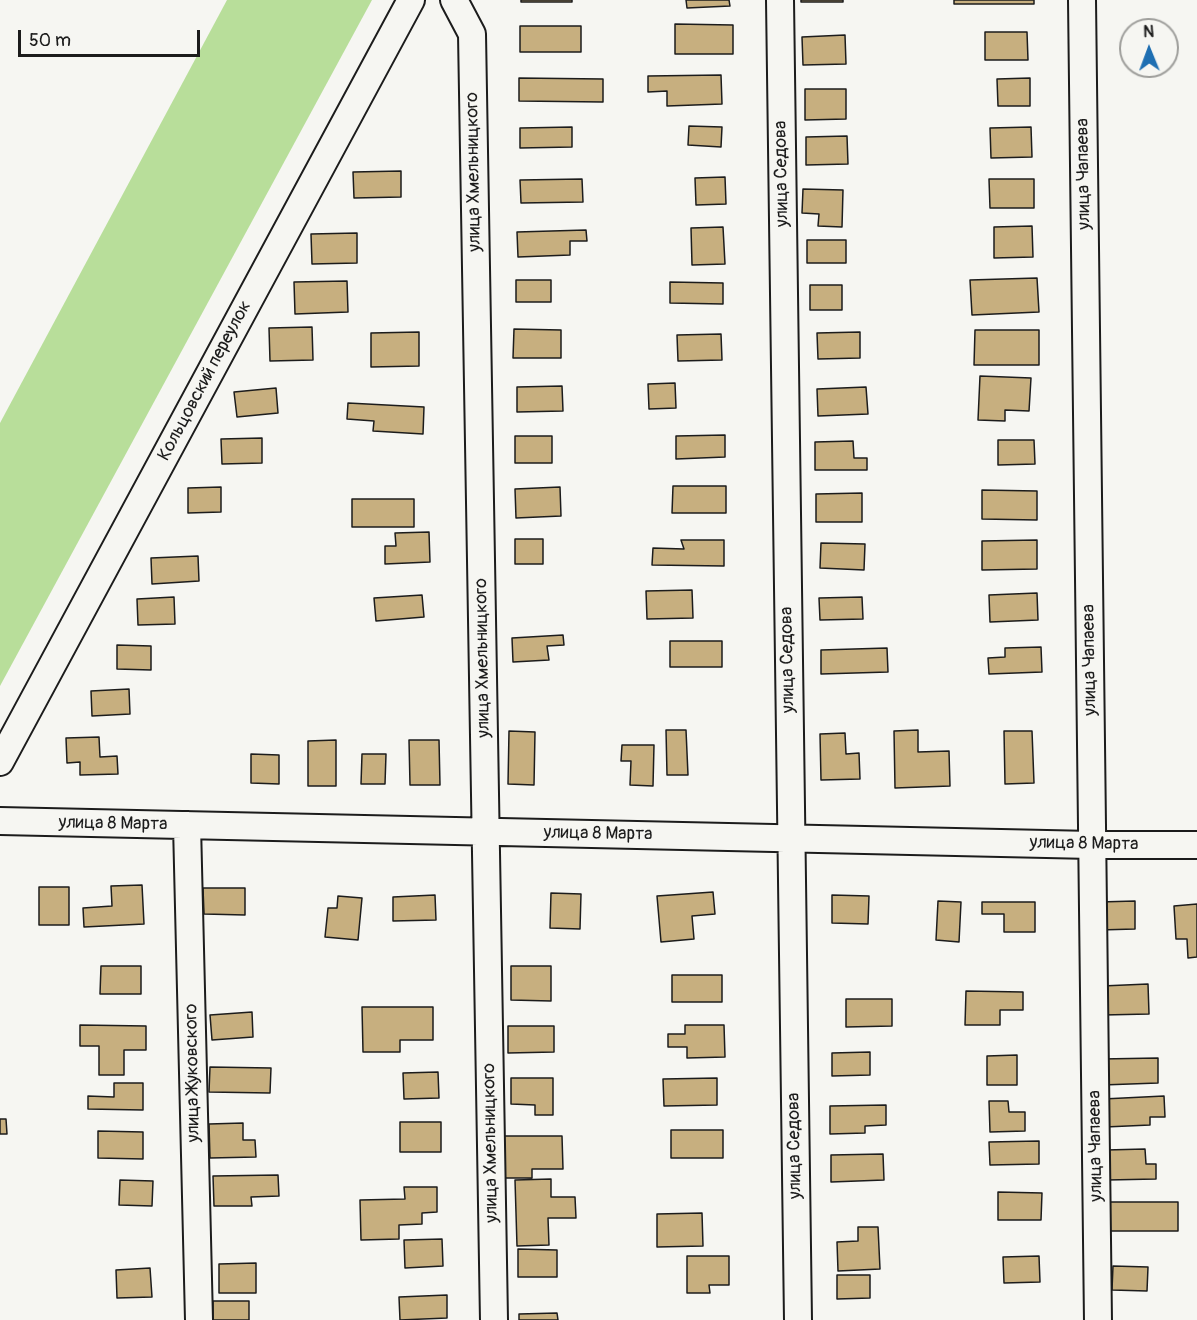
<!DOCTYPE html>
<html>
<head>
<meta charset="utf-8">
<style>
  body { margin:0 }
  #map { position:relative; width:1197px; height:1320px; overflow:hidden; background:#f6f6f2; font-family:Pangolin,sans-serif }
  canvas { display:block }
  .north { position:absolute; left:1119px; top:18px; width:60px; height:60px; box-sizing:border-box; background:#f6f6f2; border:2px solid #9f9f9c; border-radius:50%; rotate:359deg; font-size:16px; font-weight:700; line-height:24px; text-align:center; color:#1c1c1c }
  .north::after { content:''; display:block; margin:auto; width:21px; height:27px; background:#1f6fb2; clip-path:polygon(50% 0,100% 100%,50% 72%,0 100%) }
  .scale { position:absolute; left:18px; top:30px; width:182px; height:27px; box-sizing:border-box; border:3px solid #1c1c1c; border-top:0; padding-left:8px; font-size:18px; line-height:21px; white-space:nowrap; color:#1c1c1c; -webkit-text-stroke:4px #f6f6f2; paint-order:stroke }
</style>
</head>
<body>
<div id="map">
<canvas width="1197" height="1320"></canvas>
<div class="north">N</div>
<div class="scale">50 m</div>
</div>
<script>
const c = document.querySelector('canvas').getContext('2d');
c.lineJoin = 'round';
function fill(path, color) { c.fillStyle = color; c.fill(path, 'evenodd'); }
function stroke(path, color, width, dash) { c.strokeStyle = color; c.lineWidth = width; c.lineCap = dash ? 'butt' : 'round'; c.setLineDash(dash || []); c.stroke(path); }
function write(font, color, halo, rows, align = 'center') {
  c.font = font + ' Pangolin,sans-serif'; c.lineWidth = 5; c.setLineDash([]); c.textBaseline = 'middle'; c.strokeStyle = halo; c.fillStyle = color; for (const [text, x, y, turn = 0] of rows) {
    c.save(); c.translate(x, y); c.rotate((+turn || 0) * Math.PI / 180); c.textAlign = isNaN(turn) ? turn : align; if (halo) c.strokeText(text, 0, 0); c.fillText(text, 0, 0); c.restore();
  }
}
fill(new Path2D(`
  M 227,0 L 372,0 L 0,686 L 0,423 Z`), '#b8de9a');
const building = new Path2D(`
  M 521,0 L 572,0 L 572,2 L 521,2 Z
  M 686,0 L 729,0 L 730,6 L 687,8 Z
  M 801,0 L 843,0 L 843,2 L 801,2 Z
  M 954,0 L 1034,0 L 1034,4 L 954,4 Z
  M 675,24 L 733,25 L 733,54 L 675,54 Z
  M 520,26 L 581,26 L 581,52 L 520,52 Z
  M 985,32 L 1027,32 L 1028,60 L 985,60 Z
  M 845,35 L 846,64 L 803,65 L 802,37 Z
  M 721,75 L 722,104 L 667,106 L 667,91 L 648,92 L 648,76 Z
  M 519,78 L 603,79 L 603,102 L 519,101 Z
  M 1030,78 L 1030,106 L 998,106 L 997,79 Z
  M 805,89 L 846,89 L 846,119 L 805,120 Z
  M 689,126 L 722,127 L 721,147 L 688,145 Z
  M 572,127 L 572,147 L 520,148 L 520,128 Z
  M 1031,127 L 1032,157 L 991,158 L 990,128 Z
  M 847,136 L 848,164 L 806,165 L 806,137 Z
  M 401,171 L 401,197 L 354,198 L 353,172 Z
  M 725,177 L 726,204 L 696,205 L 695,178 Z
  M 582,179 L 583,202 L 521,203 L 520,180 Z
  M 989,179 L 1034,179 L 1034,208 L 990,208 Z
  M 803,189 L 843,190 L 842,227 L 818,226 L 819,214 L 802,213 Z
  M 1032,226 L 1033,257 L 994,258 L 994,227 Z
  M 723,227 L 725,264 L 692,265 L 691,228 Z
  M 586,230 L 587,241 L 570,241 L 570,255 L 518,257 L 517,232 Z
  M 357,233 L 357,263 L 312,264 L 311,234 Z
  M 807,240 L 846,240 L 846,263 L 807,263 Z
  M 1037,278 L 1039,312 L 972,315 L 970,280 Z
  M 516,280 L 551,280 L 551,302 L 516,302 Z
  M 347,281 L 348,312 L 295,314 L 294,282 Z
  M 670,282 L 723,283 L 723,304 L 670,303 Z
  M 810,285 L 842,285 L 842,310 L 810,310 Z
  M 312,327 L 313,360 L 270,361 L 269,328 Z
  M 514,329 L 561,330 L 561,358 L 513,358 Z
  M 975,330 L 1039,330 L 1039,365 L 974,365 Z
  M 419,332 L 419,366 L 371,367 L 371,333 Z
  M 860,332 L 860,358 L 818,359 L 817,333 Z
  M 721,334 L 722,360 L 678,361 L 677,335 Z
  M 980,376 L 1031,378 L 1029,411 L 1005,410 L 1005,421 L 978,420 Z
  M 675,383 L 676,408 L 649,409 L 648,384 Z
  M 562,386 L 563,411 L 517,412 L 517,387 Z
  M 866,387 L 868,414 L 818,416 L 817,389 Z
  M 276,388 L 278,413 L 237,417 L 234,392 Z
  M 348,403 L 424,407 L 423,434 L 373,431 L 374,421 L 347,419 Z
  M 725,435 L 725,457 L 676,459 L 676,436 Z
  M 515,436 L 552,436 L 552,463 L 515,463 Z
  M 262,438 L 262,463 L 222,464 L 221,439 Z
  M 998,440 L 1034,440 L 1035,464 L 998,465 Z
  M 853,441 L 854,458 L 867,458 L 867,470 L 815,470 L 815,442 Z
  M 673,486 L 726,486 L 726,513 L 672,513 Z
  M 221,487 L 221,512 L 188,513 L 188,488 Z
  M 560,487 L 561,516 L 516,518 L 515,489 Z
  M 982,490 L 1037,491 L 1037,520 L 982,519 Z
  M 862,493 L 862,522 L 816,522 L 816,494 Z
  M 352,499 L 414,499 L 414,527 L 352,527 Z
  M 429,532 L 430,562 L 385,564 L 385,546 L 396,546 L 395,533 Z
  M 515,539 L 543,539 L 543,564 L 515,564 Z
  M 681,540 L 724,540 L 724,566 L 652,565 L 653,548 L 684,549 Z
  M 1037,540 L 1037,569 L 982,570 L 982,541 Z
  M 821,543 L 865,544 L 864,570 L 820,568 Z
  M 198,556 L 199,581 L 152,584 L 151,558 Z
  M 692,590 L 693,618 L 647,619 L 646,591 Z
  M 1037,593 L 1038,620 L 990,622 L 989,595 Z
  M 422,595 L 424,617 L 376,621 L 374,598 Z
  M 174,597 L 175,624 L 138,625 L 137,599 Z
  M 862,597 L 863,619 L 820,620 L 819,598 Z
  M 563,635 L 564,645 L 547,646 L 549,660 L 513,662 L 512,638 Z
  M 670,641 L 722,641 L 722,667 L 670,667 Z
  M 117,645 L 151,646 L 151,670 L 117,669 Z
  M 1041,647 L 1042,672 L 989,674 L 988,658 L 1005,657 L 1005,648 Z
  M 887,648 L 888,672 L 821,674 L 821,650 Z
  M 129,689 L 130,714 L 92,716 L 91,691 Z
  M 666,730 L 686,730 L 688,775 L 667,775 Z
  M 918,730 L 918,752 L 949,751 L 950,786 L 895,788 L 894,731 Z
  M 509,731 L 535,732 L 534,785 L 508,784 Z
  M 1004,731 L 1032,731 L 1034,783 L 1005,784 Z
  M 845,733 L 846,754 L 859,753 L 860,779 L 821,780 L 820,734 Z
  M 99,737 L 100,757 L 117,756 L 118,774 L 80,775 L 80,762 L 67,763 L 66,738 Z
  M 336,740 L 336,786 L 308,786 L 308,741 Z
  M 409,740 L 439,740 L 440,785 L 410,785 Z
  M 622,745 L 654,745 L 653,786 L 630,785 L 631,761 L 621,761 Z
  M 251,754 L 279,755 L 279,784 L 251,783 Z
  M 362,754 L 386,754 L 385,784 L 361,784 Z
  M 142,885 L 144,924 L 84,927 L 83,908 L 112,906 L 111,886 Z
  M 39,887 L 69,887 L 69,925 L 39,925 Z
  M 203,888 L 245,888 L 245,915 L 204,914 Z
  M 713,892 L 715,914 L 692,916 L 694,939 L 661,942 L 657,896 Z
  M 551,893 L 581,894 L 580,929 L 550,928 Z
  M 435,895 L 436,920 L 393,921 L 393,897 Z
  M 832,895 L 869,896 L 868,924 L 832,923 Z
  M 338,896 L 362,898 L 358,940 L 325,937 L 328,908 L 337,908 Z
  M 938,901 L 961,902 L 959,942 L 936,940 Z
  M 1135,901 L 1135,929 L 1099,930 L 1099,902 Z
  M 982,902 L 1035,902 L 1035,932 L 1004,932 L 1004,914 L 982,914 Z
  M 1197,904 L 1197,957 L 1188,958 L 1187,939 L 1176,939 L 1174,906 Z
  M 101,966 L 141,966 L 141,994 L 100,994 Z
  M 511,966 L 551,966 L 551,1001 L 511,1000 Z
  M 672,975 L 722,975 L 722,1002 L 672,1002 Z
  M 1148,984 L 1149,1014 L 1103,1015 L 1102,986 Z
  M 966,991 L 1023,992 L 1023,1010 L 1000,1010 L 1000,1025 L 965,1025 Z
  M 846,999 L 892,999 L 892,1026 L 846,1027 Z
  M 362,1007 L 433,1007 L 433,1040 L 400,1040 L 400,1052 L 363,1052 Z
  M 252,1012 L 253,1037 L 212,1040 L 210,1015 Z
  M 80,1025 L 146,1026 L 146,1050 L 124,1050 L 124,1075 L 99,1075 L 99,1046 L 80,1046 Z
  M 685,1025 L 724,1025 L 725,1057 L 687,1058 L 687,1047 L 668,1047 L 668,1034 L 685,1034 Z
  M 508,1026 L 554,1026 L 554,1052 L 508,1053 Z
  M 870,1052 L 870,1075 L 832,1076 L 832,1053 Z
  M 1017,1055 L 1017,1085 L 987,1085 L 987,1056 Z
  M 1158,1058 L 1158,1083 L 1102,1085 L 1101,1059 Z
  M 210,1067 L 271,1068 L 270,1093 L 209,1092 Z
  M 438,1072 L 439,1098 L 404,1099 L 403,1073 Z
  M 511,1078 L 553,1078 L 553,1115 L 535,1115 L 535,1105 L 511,1104 Z
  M 717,1078 L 717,1105 L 664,1106 L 663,1079 Z
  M 114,1083 L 143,1083 L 143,1110 L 88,1109 L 88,1096 L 114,1097 Z
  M 1164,1096 L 1165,1117 L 1150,1117 L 1150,1125 L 1105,1127 L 1103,1099 Z
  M 989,1101 L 1008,1101 L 1009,1112 L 1025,1112 L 1025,1131 L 990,1132 Z
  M 886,1105 L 886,1125 L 865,1126 L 865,1133 L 830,1134 L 830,1106 Z
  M 0,1119 L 6,1119 L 7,1134 L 0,1134 Z
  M 400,1122 L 441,1122 L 441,1152 L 400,1152 Z
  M 243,1123 L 243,1140 L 255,1140 L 256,1157 L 210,1158 L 209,1124 Z
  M 671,1130 L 723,1130 L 723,1158 L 671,1158 Z
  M 98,1131 L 143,1132 L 143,1159 L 98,1158 Z
  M 504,1136 L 562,1136 L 563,1169 L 532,1169 L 532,1178 L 505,1178 Z
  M 1039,1141 L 1039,1164 L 990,1165 L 989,1142 Z
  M 1145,1149 L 1146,1164 L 1156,1164 L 1156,1179 L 1107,1180 L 1106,1150 Z
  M 883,1154 L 884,1180 L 831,1182 L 831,1155 Z
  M 278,1175 L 279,1196 L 251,1197 L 252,1206 L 214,1206 L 213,1176 Z
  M 551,1179 L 551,1197 L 575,1197 L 576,1218 L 548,1218 L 549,1245 L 517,1246 L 515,1180 Z
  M 120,1180 L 153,1181 L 152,1206 L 119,1205 Z
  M 404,1187 L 437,1187 L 437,1212 L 422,1213 L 422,1224 L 399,1225 L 399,1239 L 361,1240 L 360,1200 L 405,1199 Z
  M 998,1192 L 1042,1193 L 1041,1220 L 998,1220 Z
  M 1104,1202 L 1178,1202 L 1178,1231 L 1104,1231 Z
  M 702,1213 L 703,1246 L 657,1247 L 657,1214 Z
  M 858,1227 L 878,1227 L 880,1269 L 838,1271 L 837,1242 L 858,1241 Z
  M 442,1239 L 443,1266 L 405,1268 L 404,1240 Z
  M 518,1249 L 557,1250 L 557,1277 L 518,1277 Z
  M 687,1256 L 729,1256 L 729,1285 L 709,1285 L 710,1293 L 687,1293 Z
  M 1039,1256 L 1040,1282 L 1004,1283 L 1003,1257 Z
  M 256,1263 L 256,1293 L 219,1293 L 219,1264 Z
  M 1113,1266 L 1148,1267 L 1147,1291 L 1112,1290 Z
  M 150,1268 L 152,1297 L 117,1298 L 116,1270 Z
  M 837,1275 L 870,1275 L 870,1298 L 837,1299 Z
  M 447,1295 L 447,1318 L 400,1320 L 399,1297 Z
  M 213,1301 L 249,1301 L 249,1320 L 213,1320 Z
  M 557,1313 L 558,1320 L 519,1320 L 519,1314 Z`);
fill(building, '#c7af7f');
stroke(building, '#1c1c1c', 1.5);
const minor = new Path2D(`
  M 454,0 L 472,34 L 494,1320
  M 780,0 L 798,1320
  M 1082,0 L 1098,1320
  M 0,762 L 411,0
  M 0,821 L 1092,845 L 1197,845
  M 187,825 L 199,1320`);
stroke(minor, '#1c1c1c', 30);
stroke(minor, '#f6f6f2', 26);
write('18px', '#1c1c1c', '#f6f6f2', [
  ["улица Хмельницкого",474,172,-91],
  ["улица Седова",782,174,-91],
  ["улица Чапаева",1084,174,-91],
  ["Кольцовский переулок",205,381,-62],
  ["улица Хмельницкого",483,658,-91],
  ["улица Седова",788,660,-91],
  ["улица Чапаева",1090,660,-91],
  ["улица 8 Марта",113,824,1],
  ["улица 8 Марта",598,834,1],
  ["улица 8 Марта",1084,844,1],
  ["улица Жуковского",193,1073,-91],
  ["улица Хмельницкого",491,1143,-91],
  ["улица Седова",795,1146,-91],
  ["улица Чапаева",1096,1146,-91]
]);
</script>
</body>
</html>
